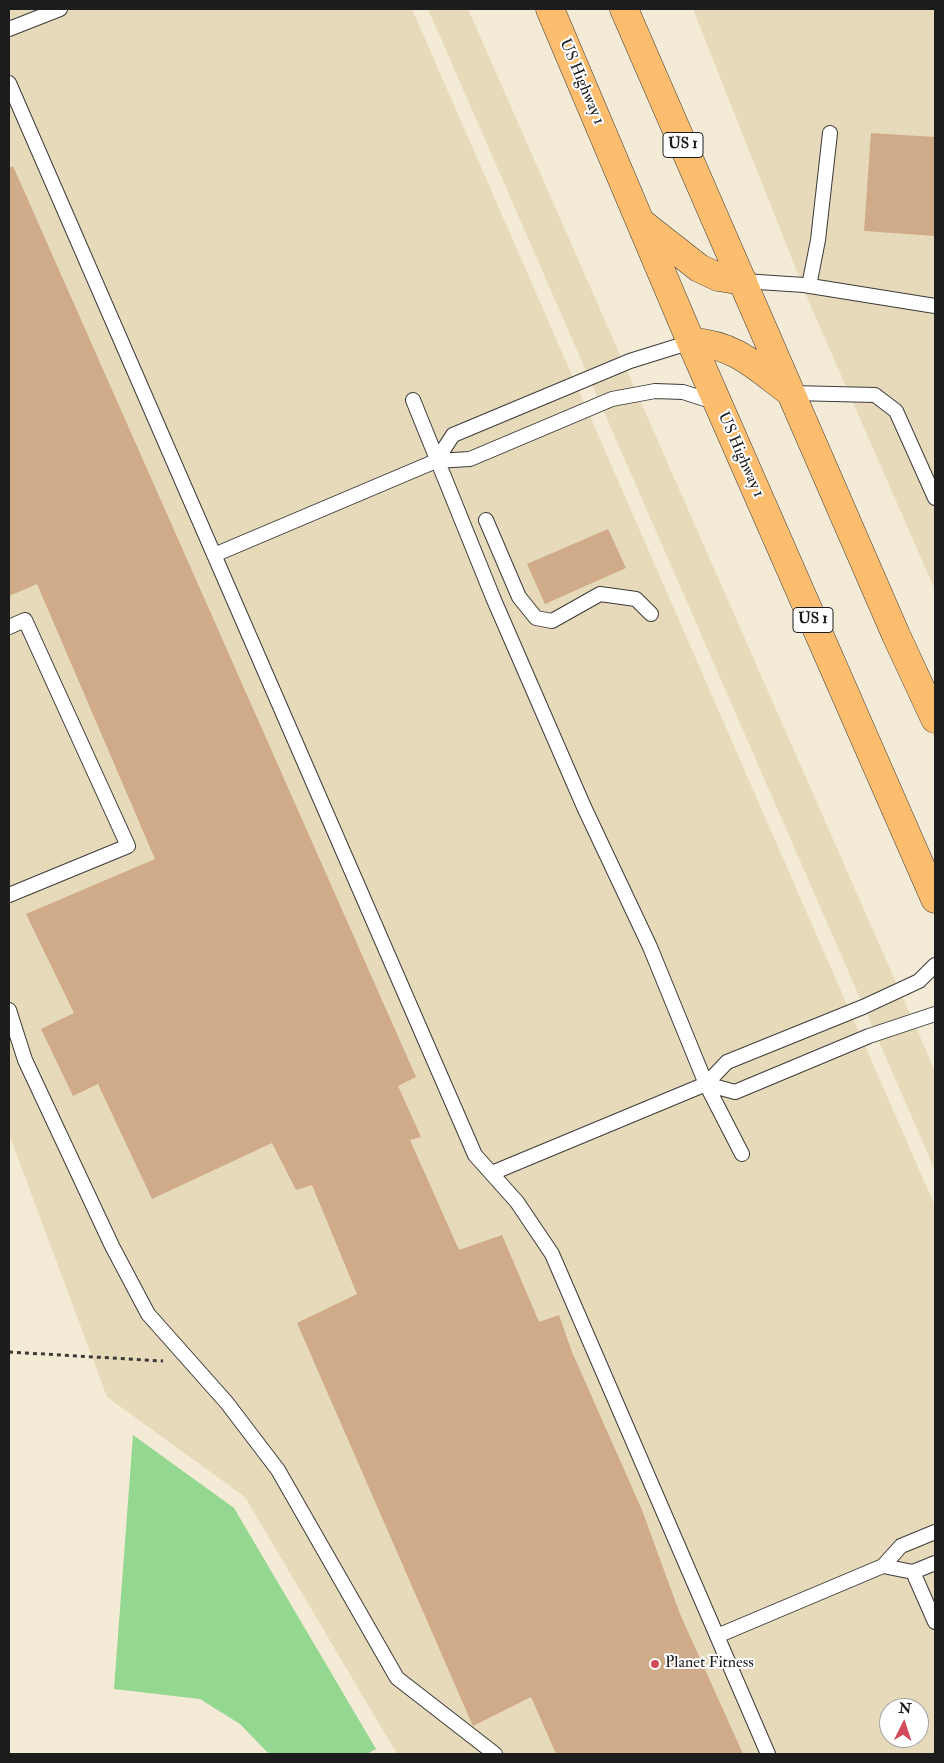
<!DOCTYPE html>
<html>
<head>
<meta charset="utf-8">
<style>
  body { margin:0 }
  #map { position:relative; width:944px; height:1763px; overflow:hidden; background:#f4ebd6; font-family:"IM FELL Double Pica",serif }
  canvas { display:block }
  .frame { position:absolute; inset:0; border:10px solid #1c1c1c; pointer-events:none }
  .north { position:absolute; left:879px; top:1698px; width:50px; height:50px; box-sizing:border-box; background:#fff; border:1px solid #a4a4a4; border-radius:50%; rotate:4deg; font-size:14px; font-weight:700; line-height:20px; text-align:center; color:#1c1c1c }
  .north::after { content:''; display:block; margin:auto; width:18px; height:22px; background:#d1495b; clip-path:polygon(50% 0,100% 100%,50% 72%,0 100%) }
</style>
</head>
<body>
<div id="map">
<canvas width="944" height="1763"></canvas>
<div class="frame"></div>
<div class="north">N</div>
</div>
<script>
const c = document.querySelector('canvas').getContext('2d');
c.lineJoin = 'round';
function fill(path, color) { c.fillStyle = color; c.fill(path, 'evenodd'); }
function stroke(path, color, width, dash) { c.strokeStyle = color; c.lineWidth = width; c.lineCap = dash ? 'butt' : 'round'; c.setLineDash(dash || []); c.stroke(path); }
function write(font, color, halo, rows, align = 'center') {
  c.font = font + ' "IM FELL Double Pica",serif'; c.lineWidth = 4; c.setLineDash([]); c.textBaseline = 'middle'; c.strokeStyle = halo; c.fillStyle = color; for (const [text, x, y, turn = 0] of rows) {
    c.save(); c.translate(x, y); c.rotate((+turn || 0) * Math.PI / 180); c.textAlign = isNaN(turn) ? turn : align; if (halo) c.strokeText(text, 0, 0); c.fillText(text, 0, 0); c.restore();
  }
}
fill(new Path2D(`
  M 9,9 L 412,9 L 935,1206 L 935,1754 L 397,1754 L 245,1497 L 107,1397 L 9,1134 ZM 889,1708 L 919,1708 L 919,1738 L 889,1738 Z
  M 428,9 L 468,9 L 935,1071 L 935,1170 Z
  M 693,9 L 935,9 L 935,590 L 809,302 Z`), '#e7daba');
fill(new Path2D(`
  M 133,1435 L 234,1508 L 376,1749 L 367,1754 L 269,1754 L 240,1724 L 200,1699 L 114,1689 Z`), '#93d790');
fill(new Path2D(`
  M 871,133 L 935,137 L 935,236 L 864,231 Z
  M 13,166 L 416,1077 L 398,1086 L 421,1137 L 410,1140 L 459,1250 L 502,1235 L 539,1322 L 559,1315 L 572,1352 L 642,1510 L 680,1614 L 743,1754 L 556,1754 L 531,1697 L 473,1726 L 297,1323 L 357,1294 L 312,1185 L 296,1190 L 272,1143 L 152,1199 L 98,1084 L 73,1096 L 41,1029 L 74,1013 L 26,914 L 155,859 L 37,584 L 9,596 L 9,168 Z
  M 608,529 L 626,568 L 545,604 L 527,564 Z`), '#cfab89');
const lane = new Path2D(`
  M 9,29 L 60,9
  M 9,83 L 475,1155 L 517,1202 L 552,1254 L 768,1754
  M 743,281 L 804,285 L 935,306
  M 809,286 L 818,240 L 830,133
  M 792,393 L 875,395 L 896,411 L 935,498
  M 413,400 L 494,600 L 584,807 L 650,947 L 706,1084 L 742,1154
  M 436,461 L 453,435 L 630,361 L 691,342
  M 486,520 L 519,597 L 536,618 L 552,621 L 600,594 L 636,599 L 651,614
  M 214,555 L 436,461 L 470,459 L 612,399 L 655,391 L 683,392 L 717,403
  M 9,627 L 25,620 L 128,846 L 9,895
  M 9,1010 L 25,1060 L 112,1246 L 148,1314 L 227,1403 L 278,1470 L 397,1678 L 495,1754
  M 706,1084 L 735,1092 L 869,1036 L 935,1014
  M 492,1173 L 706,1084 L 727,1062 L 863,1007 L 919,981 L 935,965
  M 883,1566 L 913,1572 L 935,1563
  M 913,1572 L 935,1622
  M 717,1636 L 883,1566 L 901,1546 L 935,1532`);
const primary = new Path2D(`
  M 550,9 L 691,342 L 935,899
  M 624,9 L 896,635 L 935,719
  M 643,224 L 699,268 L 718,277 L 743,281
  M 691,342 C 735,344 756,367 790,392`);
stroke(lane, '#3c3b38', 16);
stroke(primary, '#3c3b38', 29);
stroke(new Path2D(`
  M 9,1352 L 163,1361`), '#3c3b38', 3, [4, 4]);
stroke(lane, '#fff', 14);
stroke(primary, '#fcbd6f', 28);
for (const [x, y, r, color] of [
  [655,1664,5,"#d1495b"]
]) { const dot = new Path2D(); dot.arc(x, y, r, 0, 2 * Math.PI); c.fillStyle = color; c.fill(dot); stroke(dot, '#fff', 2); }
for (const [x, y, w] of [
  [683,145,40],
  [813,620,40]
]) { const box = new Path2D(); box.roundRect(x - w / 2, y - 12.5, w, 25, 4); c.fillStyle = '#fff'; c.fill(box); stroke(box, '#1c1c1c', 1); }
write('bold 15px', '#1c1c1c', null, [
  ["US 1",683,145],
  ["US 1",813,620]
]);
write('16px', '#1c1c1c', '#fff', [
  ["US Highway 1",581,82,67],
  ["US Highway 1",740,455,66]
]);
write('16px', '#1c1c1c', '#fff', [
  ["Planet Fitness",665,1664]
], 'left');
</script>
</body>
</html>
